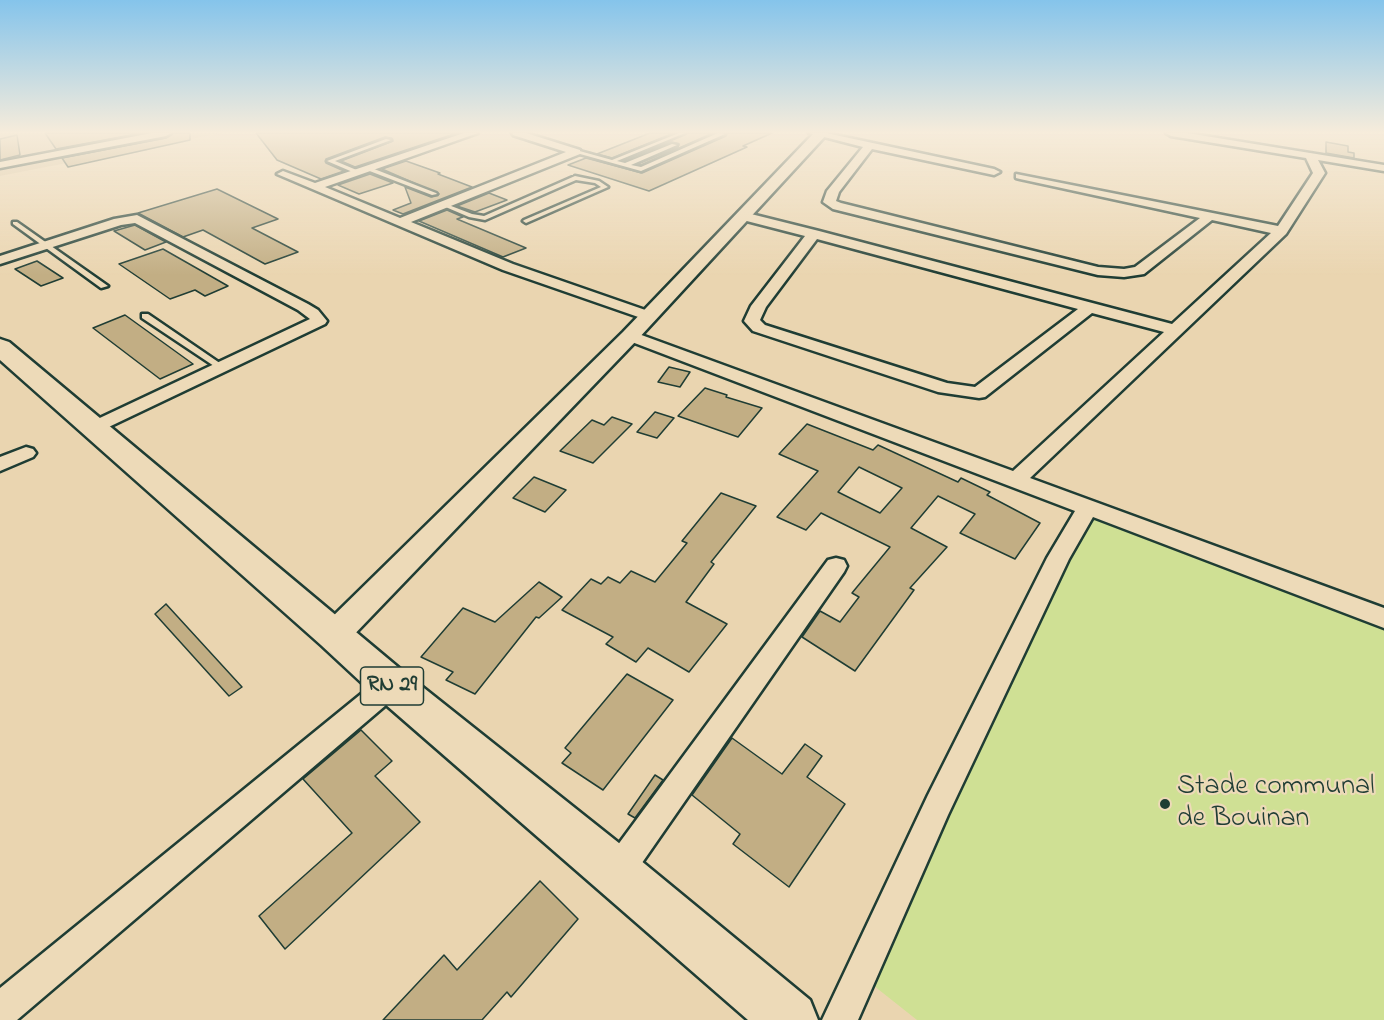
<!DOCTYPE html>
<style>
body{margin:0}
canvas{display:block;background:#ead5b0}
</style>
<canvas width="1384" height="1020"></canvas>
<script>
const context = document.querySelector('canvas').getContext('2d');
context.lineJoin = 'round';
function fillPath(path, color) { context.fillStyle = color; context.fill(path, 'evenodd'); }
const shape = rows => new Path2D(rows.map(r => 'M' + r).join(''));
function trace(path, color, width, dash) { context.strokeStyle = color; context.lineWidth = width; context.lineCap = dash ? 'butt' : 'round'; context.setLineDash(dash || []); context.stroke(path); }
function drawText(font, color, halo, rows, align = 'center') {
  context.font = font + ' "Indie Flower",sans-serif'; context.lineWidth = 4.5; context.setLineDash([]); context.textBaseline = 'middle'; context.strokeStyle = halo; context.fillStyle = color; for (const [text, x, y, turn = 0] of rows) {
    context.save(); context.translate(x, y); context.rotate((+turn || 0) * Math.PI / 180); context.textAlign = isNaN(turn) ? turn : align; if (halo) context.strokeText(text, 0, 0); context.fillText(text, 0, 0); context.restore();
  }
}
fillPath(shape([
 [0,133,221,133,0,176]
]), '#dac6a1');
fillPath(shape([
 [1085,516,1384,630,1384,1020,917,1020,864,978]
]), '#cfe094');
const building = shape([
 [45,133,142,133,56,149,45,133],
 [173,133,190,133,190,140,68,167,62,158,166,138,173,133],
 [256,133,457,133,355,167,341,161,393,141,391,138,385,137,326,159,326,163,344,171,321,179,277,160,256,133],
 [650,133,674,133,612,158,597,154,650,133],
 [687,133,713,133,641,165,638,164,678,147,679,144,671,142,624,160,687,133],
 [727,133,772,133,743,146,747,147,649,191,568,165,586,158,642,173,726,136,727,133],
 [17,135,20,155,0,160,0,139,17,135],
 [1326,142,1348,146,1348,152,1354,153,1354,158,1326,153,1326,142],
 [406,161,440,173,438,174,472,187,403,214,393,210,411,203,405,187,431,197,439,194,382,169,406,161],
 [370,174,393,183,359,194,338,185,370,174],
 [217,189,278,219,252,228,298,252,265,264,203,230,183,237,138,213,217,189],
 [489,193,507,200,475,212,457,206,489,193],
 [447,210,463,217,457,219,526,248,503,257,419,221,447,210],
 [135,225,166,242,145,250,114,231,135,225],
 [163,249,228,286,205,296,195,290,170,299,119,264,163,249],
 [37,261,63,278,41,286,15,269,37,261],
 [125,315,193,364,160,379,93,328,125,315],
 [669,367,690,372,680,387,658,382,669,367],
 [705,388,727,395,726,397,762,408,738,437,678,416,705,388],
 [655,412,674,418,657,438,637,432,655,412],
 [612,417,632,424,593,463,560,451,592,420,604,425,612,417],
 [807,424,873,450,878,445,958,482,961,478,990,492,987,495,1040,523,1015,559,960,533,975,514,938,496,911,528,947,547,910,588,914,590,855,671,802,637,820,611,840,622,859,597,852,593,890,547,821,513,806,530,777,517,818,471,779,454,807,424],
 [859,467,902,488,880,513,838,492,859,467],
 [534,477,566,490,545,512,513,498,534,477],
 [721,493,756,506,711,562,714,564,686,602,727,624,689,672,648,648,636,662,606,644,613,637,562,610,591,579,601,584,608,577,620,583,631,571,655,582,687,543,682,541,721,493],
 [539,582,562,597,539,618,536,617,475,694,446,680,453,672,421,657,463,608,495,622,539,582],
 [166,604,242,687,229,696,155,614,166,604],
 [627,674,673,700,603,790,562,763,571,753,565,748,627,674],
 [361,730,392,761,375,776,420,822,285,949,259,916,352,833,303,779,361,730],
 [732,738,782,774,805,744,822,756,807,777,845,804,789,887,733,844,740,834,692,795,732,738],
 [655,775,663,780,635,818,628,814,655,775],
 [540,881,578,919,511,997,507,992,482,1020,383,1020,444,955,457,970,540,881]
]);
fillPath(building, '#c2ae84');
trace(building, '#1f3d34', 1.5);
const service = shape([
 [679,133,685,133,617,161,625,163,672,144,677,145,631,165,641,167,718,133,725,134,641,171,573,152,576,150,612,160,679,133],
 [386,139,391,140,335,161,359,171,359,173,355,173,327,161,386,139],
 [369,167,436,193,437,194,432,195,367,170,367,168,369,167],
 [575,176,599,181,608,187,526,223,523,221,524,220,601,187,595,183,576,180,485,220,469,217,441,205,446,204,472,214,484,216,575,176],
 [13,222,17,222,108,286,101,288,13,224,13,222],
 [142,314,148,314,227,368,223,371,220,370,142,318,142,314]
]);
const minor = shape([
 [152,133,171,133,166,136,0,168,0,162,152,133],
 [464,133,478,133,325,187,400,218,566,152,513,135,512,133,526,133,580,150,580,154,411,222,513,264,654,313,657,316,654,319,644,319,503,270,277,174,283,171,315,183,464,133],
 [809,133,826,133,994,169,1000,172,994,175,872,149,839,192,836,201,841,203,1098,267,1124,269,1135,267,1200,218,1020,179,1016,178,1016,174,1278,226,1313,173,1306,158,1171,136,1166,133,1187,133,1384,165,1384,171,1318,160,1325,173,1286,234,1030,478,1384,608,1384,628,1093,517,1069,559,948,815,858,1020,822,1020,928,795,1047,558,1075,511,624,339,622,336,624,333,636,333,1013,471,1164,332,1092,313,985,397,979,398,938,392,753,331,744,321,751,306,805,236,739,219,737,216,739,213,743,212,819,231,1172,324,1271,233,1212,220,1144,274,1124,277,1098,275,833,209,823,202,827,191,863,147,809,133],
 [817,239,1078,309,975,387,947,383,765,325,760,320,766,307,817,239],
 [137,215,308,304,318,310,327,321,325,324,94,434,87,432,85,428,87,424,310,319,298,310,135,223,121,225,0,264,0,256,114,219,137,215],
 [26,447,33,449,36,453,33,457,0,471,0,457,26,447],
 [836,558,844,560,847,566,844,572,628,883,617,888,606,883,601,872,606,861,828,560,836,558],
 [391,674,400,677,404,685,400,693,17,1020,0,1020,0,988,382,677,391,674]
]);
const tertiary = shape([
 [814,133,828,133,637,340,346,643,335,647,324,643,319,634,324,625,623,332,814,133]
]);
const primary = shape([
 [0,339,9,342,405,673,634,855,810,1000,818,1020,748,1020,377,697,321,645,0,360,0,339]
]);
trace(service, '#1f3d34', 5);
trace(minor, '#1f3d34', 5);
trace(tertiary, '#1f3d34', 5);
trace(primary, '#1f3d34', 5);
fillPath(service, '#eddab8');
fillPath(minor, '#eddab8');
fillPath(tertiary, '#eddab8');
fillPath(primary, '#eddab8');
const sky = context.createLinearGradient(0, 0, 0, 275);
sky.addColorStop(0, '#85c4eb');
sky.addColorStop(0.48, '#f6ecdb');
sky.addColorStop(1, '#f6ecdb00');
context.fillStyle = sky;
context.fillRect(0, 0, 1384, 275);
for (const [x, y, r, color] of [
 [1165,804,6,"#1f3d34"]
]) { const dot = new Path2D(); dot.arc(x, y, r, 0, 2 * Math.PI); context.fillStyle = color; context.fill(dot); trace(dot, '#eddab8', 2); }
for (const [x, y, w] of [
 [392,686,63]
]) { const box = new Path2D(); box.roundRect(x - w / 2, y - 19, w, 38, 4.5); context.fillStyle = '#eddab8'; context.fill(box); trace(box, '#1f3d34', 1.5); }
drawText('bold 22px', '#1f3d34', null, [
 ["RN 29",392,686]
]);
drawText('28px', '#1f3d34', '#eddab8', [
 ["Stade communal",1177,788],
 ["de Bouinan",1177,820]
], 'left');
</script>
